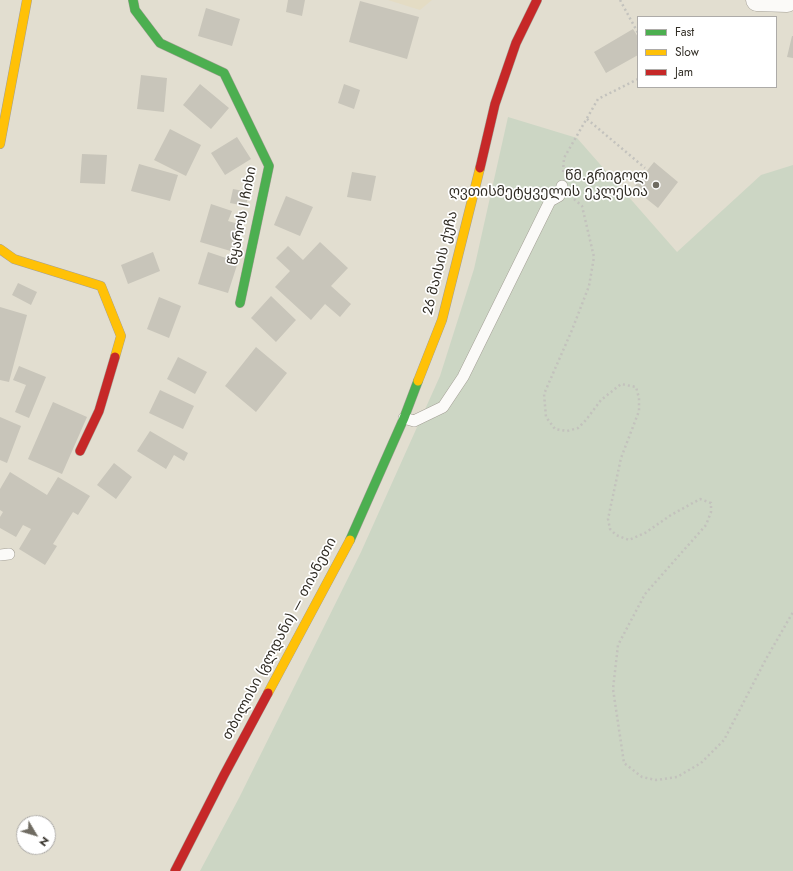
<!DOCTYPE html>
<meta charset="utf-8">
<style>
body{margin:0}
#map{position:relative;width:793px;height:871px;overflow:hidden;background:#e2ded0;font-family:Jost,sans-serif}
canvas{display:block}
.legend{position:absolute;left:637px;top:16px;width:140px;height:72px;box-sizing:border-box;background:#fff;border:1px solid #adaba8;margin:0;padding:5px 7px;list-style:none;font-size:12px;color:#312d25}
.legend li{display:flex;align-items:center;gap:8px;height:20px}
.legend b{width:20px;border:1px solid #adaba8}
.north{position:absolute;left:16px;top:815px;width:40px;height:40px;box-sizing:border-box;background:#fff;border:1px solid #adaba8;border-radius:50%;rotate:128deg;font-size:11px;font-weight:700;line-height:16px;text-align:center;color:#312d25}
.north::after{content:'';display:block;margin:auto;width:14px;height:18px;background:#6f6b61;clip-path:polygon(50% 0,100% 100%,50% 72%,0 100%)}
</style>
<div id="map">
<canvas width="793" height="871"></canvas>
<ul class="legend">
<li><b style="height:5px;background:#4caf50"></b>Fast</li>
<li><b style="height:5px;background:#ffc107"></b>Slow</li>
<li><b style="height:5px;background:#c62828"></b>Jam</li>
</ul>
<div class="north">N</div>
</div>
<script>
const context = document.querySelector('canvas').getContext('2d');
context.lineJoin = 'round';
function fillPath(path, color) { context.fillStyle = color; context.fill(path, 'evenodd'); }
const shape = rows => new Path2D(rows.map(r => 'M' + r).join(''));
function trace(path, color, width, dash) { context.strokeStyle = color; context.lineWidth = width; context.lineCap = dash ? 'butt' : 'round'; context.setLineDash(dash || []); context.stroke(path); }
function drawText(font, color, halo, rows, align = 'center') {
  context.font = font + ' Jost,"Noto Sans Georgian",sans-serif'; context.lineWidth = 3.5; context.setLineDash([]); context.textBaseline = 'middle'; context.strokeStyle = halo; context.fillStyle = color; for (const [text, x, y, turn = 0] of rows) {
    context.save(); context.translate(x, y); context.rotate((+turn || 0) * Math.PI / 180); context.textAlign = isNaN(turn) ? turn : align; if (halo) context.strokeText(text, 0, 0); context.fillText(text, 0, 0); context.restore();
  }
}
fillPath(shape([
 [388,0,432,0,420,10]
]), '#e4dcc4');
fillPath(shape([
 [508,117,577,138,677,252,761,175,793,165,793,871,200,871,239,798,361,552,440,376,474,269]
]), '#ccd6c4');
fillPath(shape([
 [288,0,305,0,302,16,286,12],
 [360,1,419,17,407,59,349,42],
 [206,8,240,19,232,46,198,36],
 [633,29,638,37,638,55,606,73,594,52],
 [792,36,793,36,793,58,787,57],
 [141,75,167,78,164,112,137,109],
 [200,84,229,108,211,129,183,105],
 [344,84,360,90,354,109,338,103],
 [170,129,201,145,186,176,154,160],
 [237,137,251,159,225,175,211,153],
 [82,154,107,155,105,184,80,183],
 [654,162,678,182,658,208,633,188],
 [139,164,178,175,170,201,131,191],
 [352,172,376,176,371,201,347,197],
 [233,189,249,192,246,206,230,203],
 [286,196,313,207,300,236,274,225],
 [211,204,232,211,228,221,242,225,234,252,200,242],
 [320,242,348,268,331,286,351,304,340,317,325,304,311,320,275,287,290,271,276,258,288,246,303,260],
 [153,252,160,271,128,284,121,265],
 [208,252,238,262,228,293,198,284],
 [18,283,37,292,31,305,12,295],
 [271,296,296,320,276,342,251,318],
 [159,297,181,306,169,338,147,329],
 [0,307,27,315,9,382,0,380],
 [256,347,287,373,256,412,225,386],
 [178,357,207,372,195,394,167,379],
 [19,366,46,377,29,418,15,412,26,385,13,380],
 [160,390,194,406,183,429,149,413],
 [53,402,87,417,62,474,28,459],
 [0,417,21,426,7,463,0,460],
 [150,431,188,453,184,461,174,455,166,469,137,451],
 [114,463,132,477,116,499,97,485],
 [10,472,47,495,58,477,90,496,78,515,73,512,53,544,57,546,45,565,19,549,31,529,23,525,16,537,0,528,0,517,3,512,0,510,0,489]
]), '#c8c5ba');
const lane = shape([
 [404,418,414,421,443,407,463,377,550,201,559,196,562,186],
 [0,555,9,554]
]);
const street = shape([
 [757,0,787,1]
]);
const fast = shape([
 [133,0,135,10,160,43,224,73,269,166,240,303],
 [350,540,404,418,418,381]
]);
const slow = shape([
 [0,144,27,0],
 [0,249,14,259,101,286,121,336,115,357],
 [418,381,442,320,480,168],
 [268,693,350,540]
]);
const jam = shape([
 [480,168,495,104,516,43,537,0],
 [80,451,99,411,115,357],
 [175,871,224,775,268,693]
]);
trace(lane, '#a39f95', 12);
trace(street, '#a39f95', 23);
trace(fast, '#a39f95', 10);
trace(slow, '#a39f95', 10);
trace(jam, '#a39f95', 10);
trace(shape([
 [620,0,638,33],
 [587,119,645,168],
 [563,172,564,158,598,99,638,79],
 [574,199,582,206,594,257,589,286,572,330,544,394,546,417,555,429,567,431,578,428,586,420,601,400,621,384,636,387,639,398,639,411,621,458,608,519,610,529,616,535,629,540,645,533,671,515,700,499,711,503,711,512,706,525,645,594,618,645,613,689,624,763,642,777,656,780,677,777,701,763,724,740,766,659,793,612]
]), '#c3c2bd', 2.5, [2, 3]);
trace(lane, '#fbfaf8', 11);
trace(street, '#fbfaf8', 22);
trace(fast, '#4caf50', 9);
trace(slow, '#ffc107', 9);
trace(jam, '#c62828', 9);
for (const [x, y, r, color] of [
 [656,185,4,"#6f6b61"]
]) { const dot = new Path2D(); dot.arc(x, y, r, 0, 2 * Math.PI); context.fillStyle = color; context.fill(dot); trace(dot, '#fff', 1.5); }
drawText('14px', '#312d25', '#fff', [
 ["წმ.გრიგოლ",648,177],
 ["ღვთისმეტყველის ეკლესია",648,193]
], 'right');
drawText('14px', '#312d25', '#fff', [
 ["წყაროს I ჩიხი",243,216,-79],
 ["26 მაისის ქუჩა",441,263,-76],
 ["თბილისი (გლდანი) — თიანეთი",280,639,-62]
]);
</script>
